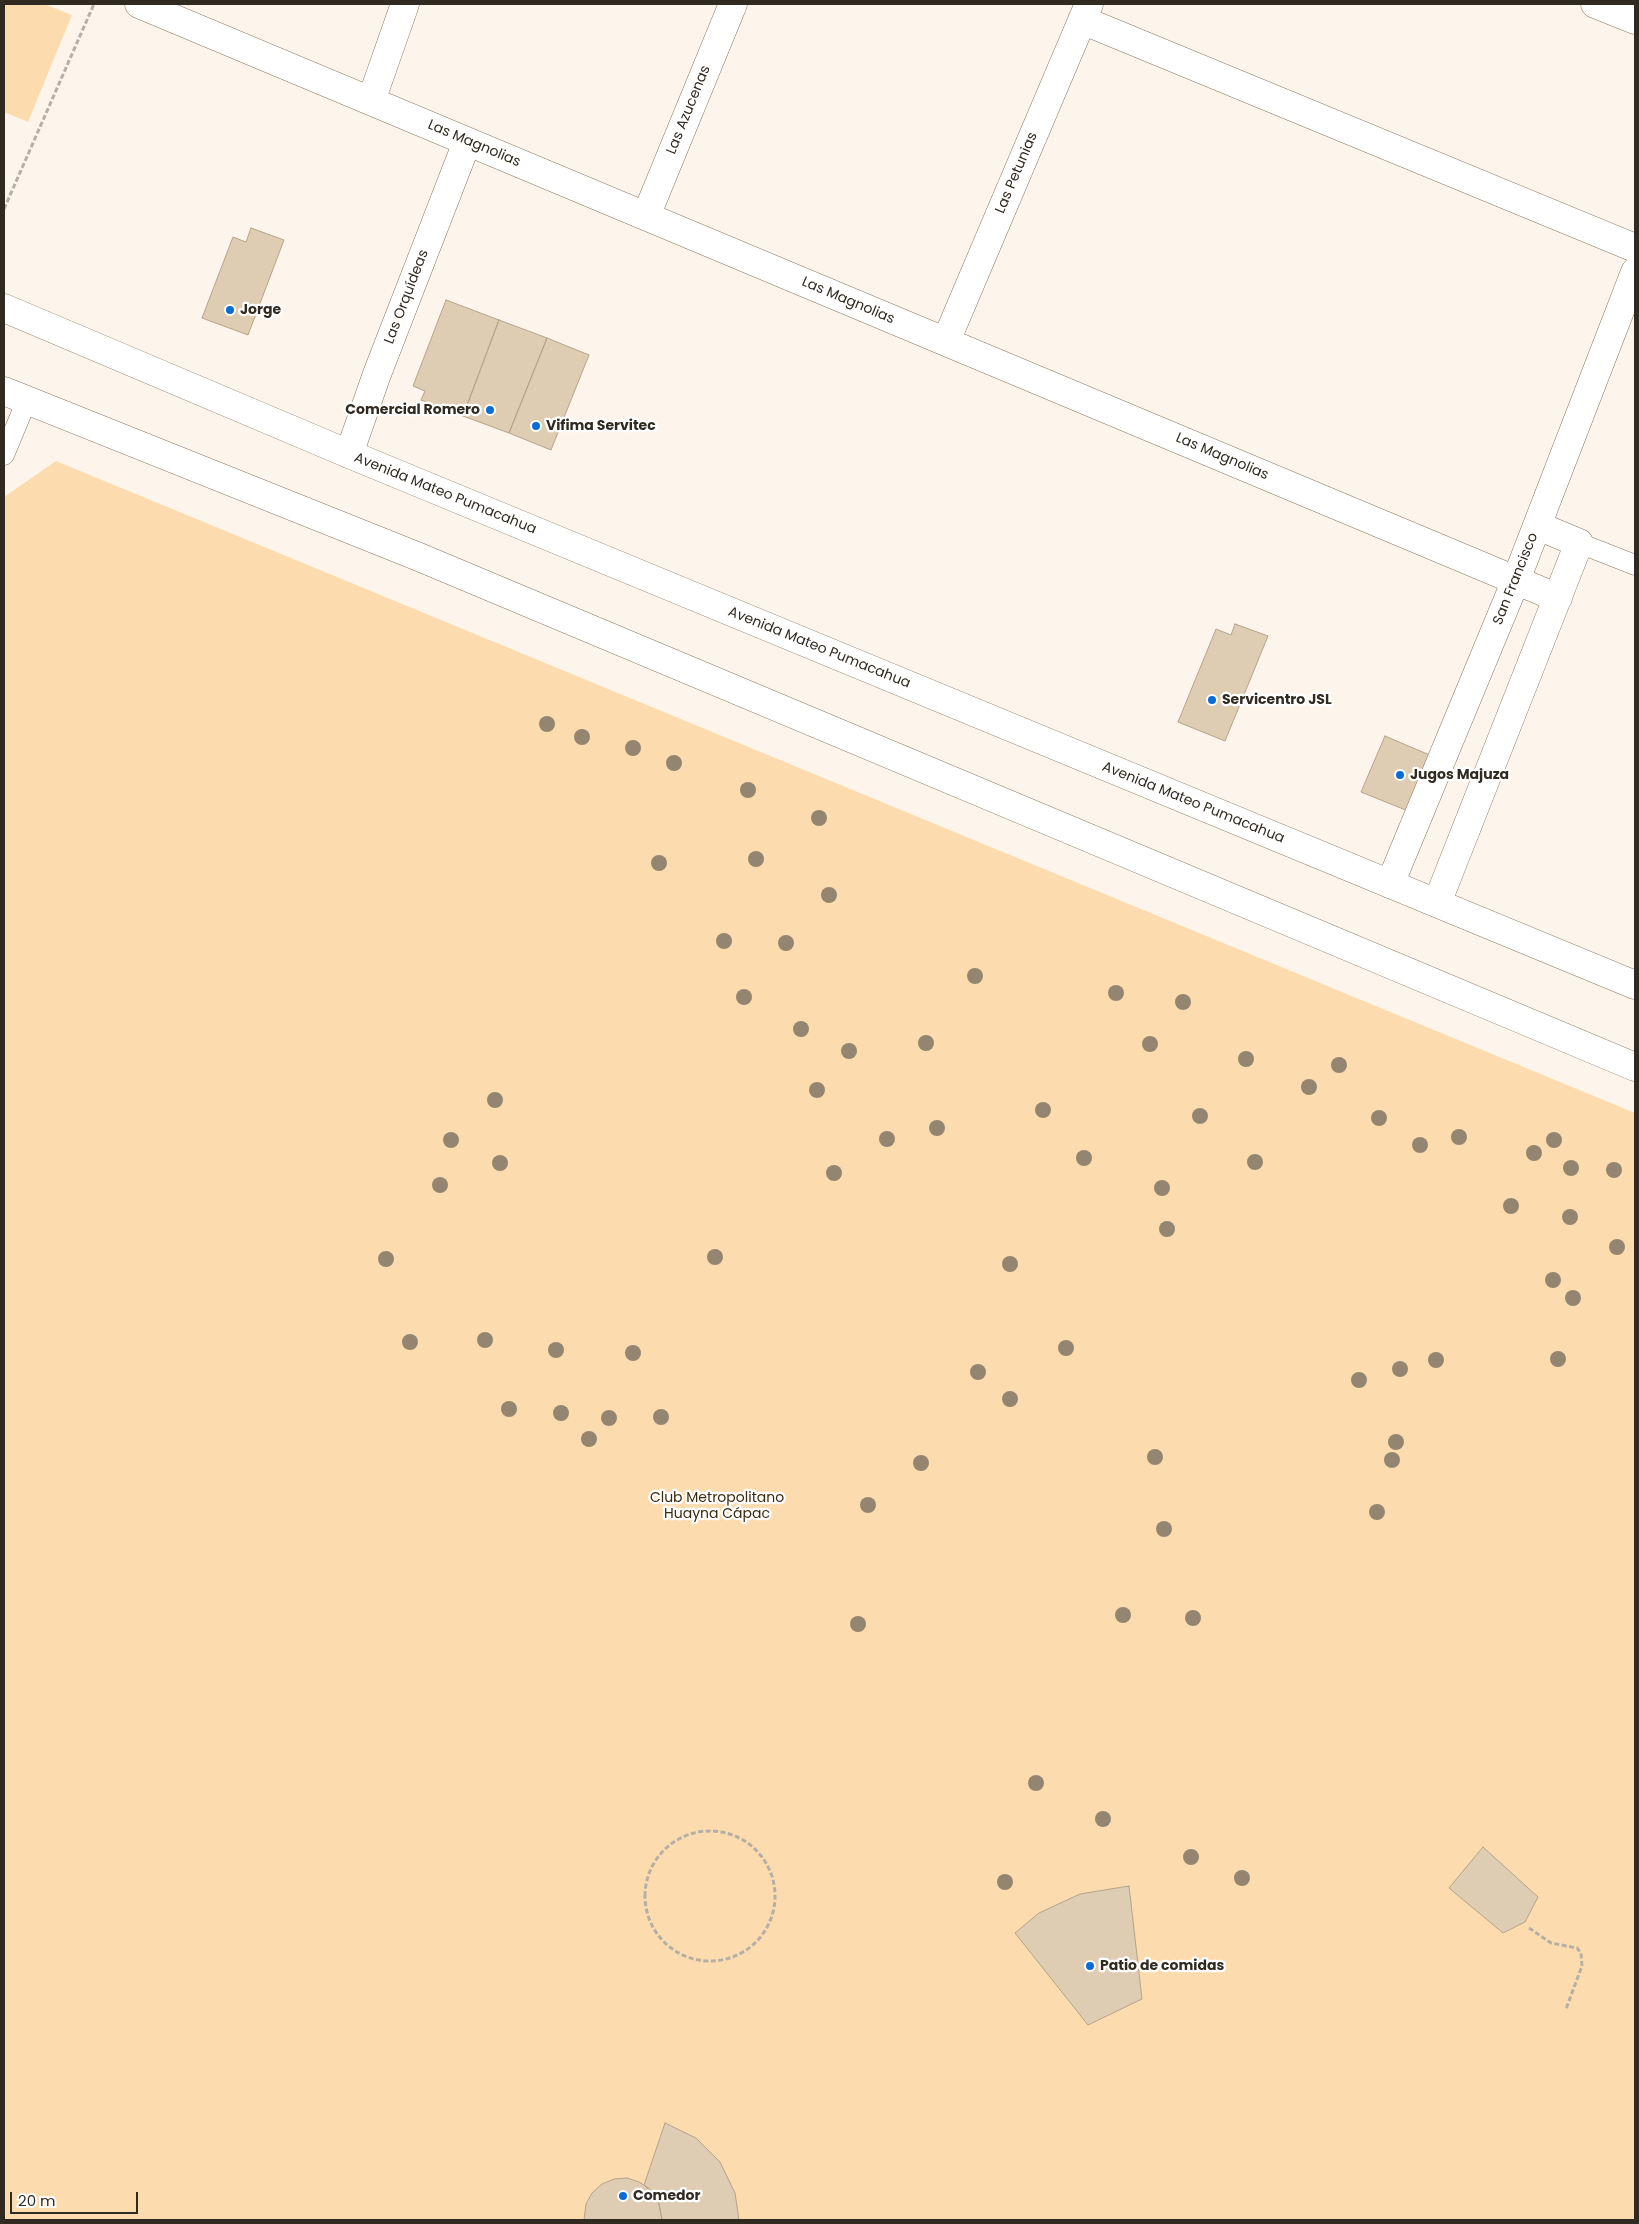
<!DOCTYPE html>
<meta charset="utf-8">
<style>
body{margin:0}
#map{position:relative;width:1639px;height:2224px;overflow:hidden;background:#fdf5eb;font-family:Poppins,sans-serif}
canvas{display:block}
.frame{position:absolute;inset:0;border:5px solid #312a20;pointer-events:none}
.scale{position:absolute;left:10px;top:2192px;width:128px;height:22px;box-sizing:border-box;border:2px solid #312a20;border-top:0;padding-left:6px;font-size:15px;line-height:18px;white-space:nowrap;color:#312a20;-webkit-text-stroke:4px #fff;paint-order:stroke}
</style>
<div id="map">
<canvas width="1639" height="2224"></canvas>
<div class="frame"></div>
<div class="scale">20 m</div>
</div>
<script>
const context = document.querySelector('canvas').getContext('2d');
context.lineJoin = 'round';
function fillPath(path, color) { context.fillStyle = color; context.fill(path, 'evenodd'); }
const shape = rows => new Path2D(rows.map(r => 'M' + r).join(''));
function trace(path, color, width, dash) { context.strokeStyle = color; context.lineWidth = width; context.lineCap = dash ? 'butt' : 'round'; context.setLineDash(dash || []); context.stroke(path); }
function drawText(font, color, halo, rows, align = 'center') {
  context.font = font + ' Poppins,sans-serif'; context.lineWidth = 4.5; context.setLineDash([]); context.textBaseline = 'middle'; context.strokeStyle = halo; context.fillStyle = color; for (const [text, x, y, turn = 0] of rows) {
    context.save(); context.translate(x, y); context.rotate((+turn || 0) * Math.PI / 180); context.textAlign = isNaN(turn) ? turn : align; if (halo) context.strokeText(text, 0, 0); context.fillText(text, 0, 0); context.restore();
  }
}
fillPath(shape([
 [4,4,44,4,72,15,28,122,4,112],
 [56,461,1635,1113,1635,2220,4,2220,4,497]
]), '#fcdcaf');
const building = shape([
 [251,228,284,240,248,335,202,318,233,237,246,242,251,228],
 [446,300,499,320,463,416,421,400,425,391,413,386,446,300],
 [499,320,547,338,509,433,463,416,499,320],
 [547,338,589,355,551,450,509,433,547,338],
 [1235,624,1268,636,1225,741,1178,722,1216,629,1231,635,1235,624],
 [1385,736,1439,759,1408,811,1361,792,1385,736],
 [1483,1847,1538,1897,1525,1922,1503,1933,1449,1888,1483,1847],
 [1129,1886,1142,1999,1088,2025,1015,1933,1039,1913,1080,1894,1129,1886],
 [665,2123,696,2138,720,2162,735,2193,739,2220,662,2220,658,2199,644,2185,665,2123],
 [627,2178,639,2182,650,2189,658,2199,662,2220,584,2220,586,2204,592,2193,602,2184,614,2179,627,2178]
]);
fillPath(building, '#dfcdb3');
trace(building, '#b5a38a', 1);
const service = shape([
 [4,455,27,400],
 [1579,543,1635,565]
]);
const minor = shape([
 [139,4,1558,598],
 [1595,4,1635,20],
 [1082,20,1635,248],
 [371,101,405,4],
 [646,216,733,4],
 [946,341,1089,4],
 [349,454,377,374,467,142],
 [1390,884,1516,580,1635,272],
 [1437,903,1579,543,1538,526]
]);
const secondary = shape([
 [4,308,349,454,1635,985],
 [4,391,419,557,1635,1067]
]);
trace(service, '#897861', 21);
trace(minor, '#897861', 29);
trace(secondary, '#897861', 29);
trace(shape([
 [4,209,94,4],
 '645 1896a65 65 0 1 1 130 0a65 65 0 1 1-130 0Z',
 [1529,1928,1551,1943,1577,1948,1581,1953,1582,1966,1566,2009]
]), '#b6afa5', 3, [5, 2.5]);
trace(service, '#fff', 20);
trace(minor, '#fff', 28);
trace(secondary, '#fff', 28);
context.fillStyle = '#938570';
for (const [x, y] of [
 [547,724],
 [582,737],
 [633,748],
 [674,763],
 [748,790],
 [819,818],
 [756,859],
 [659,863],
 [829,895],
 [724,941],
 [786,943],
 [975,976],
 [1116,993],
 [744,997],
 [1183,1002],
 [801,1029],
 [926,1043],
 [1150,1044],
 [849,1051],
 [1246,1059],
 [1339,1065],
 [1309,1087],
 [817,1090],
 [495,1100],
 [1043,1110],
 [1200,1116],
 [1379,1118],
 [937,1128],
 [1459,1137],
 [887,1139],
 [451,1140],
 [1554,1140],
 [1420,1145],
 [1534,1153],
 [1084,1158],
 [1255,1162],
 [500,1163],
 [1571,1168],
 [1614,1170],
 [834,1173],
 [440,1185],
 [1162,1188],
 [1511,1206],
 [1570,1217],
 [1167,1229],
 [1617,1247],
 [715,1257],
 [386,1259],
 [1010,1264],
 [1553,1280],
 [1573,1298],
 [485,1340],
 [410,1342],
 [1066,1348],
 [556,1350],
 [633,1353],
 [1558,1359],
 [1436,1360],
 [1400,1369],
 [978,1372],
 [1359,1380],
 [1010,1399],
 [509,1409],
 [561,1413],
 [661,1417],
 [609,1418],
 [589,1439],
 [1396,1442],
 [1155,1457],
 [1392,1460],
 [921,1463],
 [868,1505],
 [1377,1512],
 [1164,1529],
 [1123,1615],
 [1193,1618],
 [858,1624],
 [1036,1783],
 [1103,1819],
 [1191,1857],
 [1242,1878],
 [1005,1882]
]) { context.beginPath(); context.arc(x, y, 8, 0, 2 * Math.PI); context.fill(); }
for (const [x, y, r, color] of [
 [230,310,5,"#0a6cd5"],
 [490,410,5,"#0a6cd5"],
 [536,426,5,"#0a6cd5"],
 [1212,700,5,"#0a6cd5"],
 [1400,775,5,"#0a6cd5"],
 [1090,1966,5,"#0a6cd5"],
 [623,2196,5,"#0a6cd5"]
]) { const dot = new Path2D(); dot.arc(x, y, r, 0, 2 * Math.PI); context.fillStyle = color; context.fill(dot); trace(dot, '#fff', 2); }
drawText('14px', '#312a20', '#fff', [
 ["Las Azucenas",689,110,-68],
 ["Las Magnolias",474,144,23],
 ["Las Petunias",1017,173,-67],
 ["Las Orquídeas",407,297,-69],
 ["Las Magnolias",848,301,23],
 ["Las Magnolias",1222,457,23],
 ["Avenida Mateo Pumacahua",445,494,22],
 ["San Francisco",1516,579,-68],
 ["Avenida Mateo Pumacahua",819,648,22],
 ["Avenida Mateo Pumacahua",1193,803,22]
]);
drawText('bold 14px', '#312a20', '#fff', [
 ["Jorge",240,310],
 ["Comercial Romero",480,410,"right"],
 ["Vifima Servitec",546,426],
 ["Servicentro JSL",1222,700],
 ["Jugos Majuza",1410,775],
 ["Patio de comidas",1100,1966],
 ["Comedor",633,2196]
], 'left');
drawText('14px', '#3c2a0c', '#fff', [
 ["Club Metropolitano",717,1498],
 ["Huayna Cápac",717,1514]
]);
</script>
